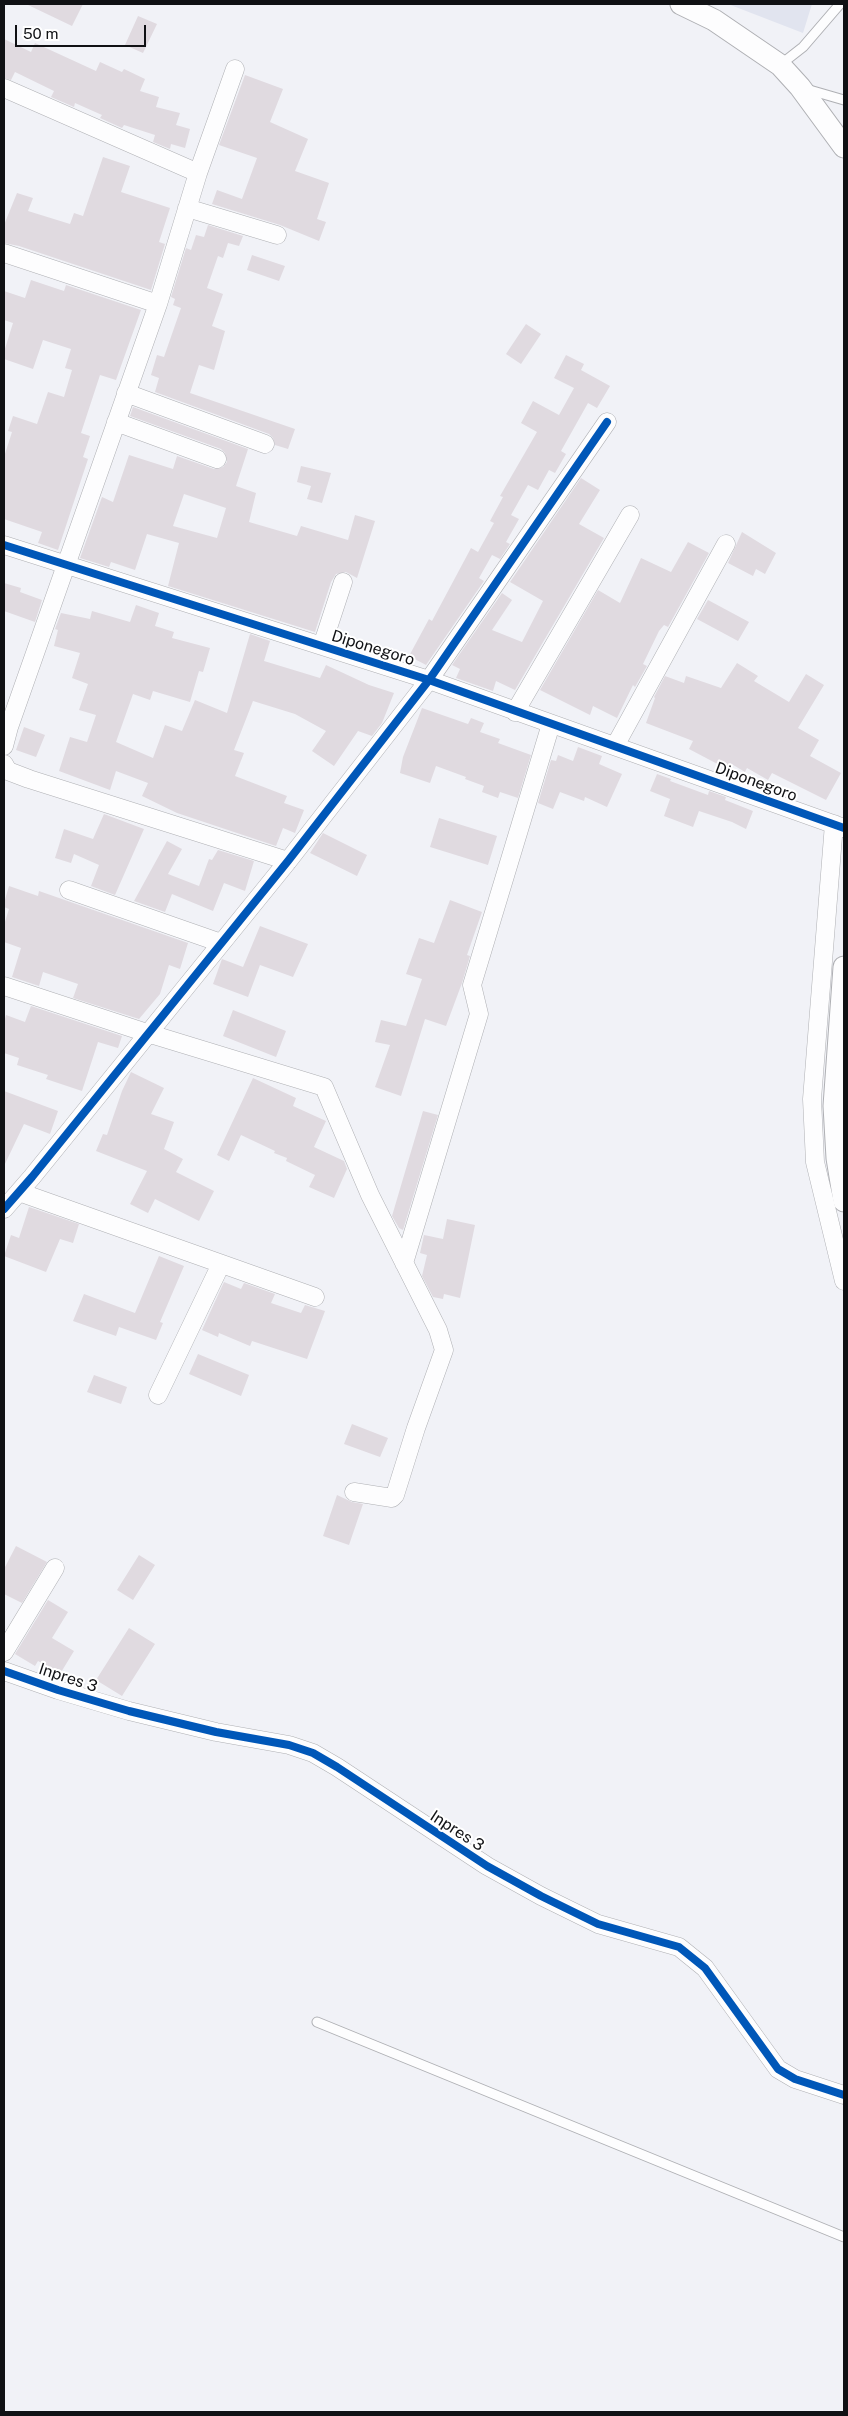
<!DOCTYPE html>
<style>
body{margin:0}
#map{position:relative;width:848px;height:2416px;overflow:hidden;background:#f1f2f7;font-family:"Public Sans",sans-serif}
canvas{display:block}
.frame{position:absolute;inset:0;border:5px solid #101114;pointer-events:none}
.scale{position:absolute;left:15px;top:25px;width:131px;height:22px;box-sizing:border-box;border:2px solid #101114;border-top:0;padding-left:6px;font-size:15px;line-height:18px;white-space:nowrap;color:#101114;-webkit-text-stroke:4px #fff;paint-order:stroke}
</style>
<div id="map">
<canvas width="848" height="2416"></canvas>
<div class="frame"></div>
<div class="scale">50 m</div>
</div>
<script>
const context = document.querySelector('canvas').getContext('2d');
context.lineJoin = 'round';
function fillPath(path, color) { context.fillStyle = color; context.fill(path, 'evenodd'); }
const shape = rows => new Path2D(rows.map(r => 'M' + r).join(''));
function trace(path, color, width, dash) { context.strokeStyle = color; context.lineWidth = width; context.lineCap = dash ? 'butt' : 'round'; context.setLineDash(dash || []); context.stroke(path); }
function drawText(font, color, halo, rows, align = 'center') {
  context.font = font + ' "Public Sans",sans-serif'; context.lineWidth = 4; context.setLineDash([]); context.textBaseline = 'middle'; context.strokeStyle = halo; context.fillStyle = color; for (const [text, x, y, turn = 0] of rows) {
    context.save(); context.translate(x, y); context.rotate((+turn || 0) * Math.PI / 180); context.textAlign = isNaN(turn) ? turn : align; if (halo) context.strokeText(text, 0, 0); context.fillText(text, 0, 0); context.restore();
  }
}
fillPath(shape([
 [728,4,812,4,803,33]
]), '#e1e4ef');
fillPath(shape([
 [26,4,83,4,72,26],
 [138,16,157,24,143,53,125,45],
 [4,39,31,52,35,43,96,71,100,62,122,72,124,69,145,79,140,91,159,97,156,107,180,113,176,125,190,129,185,148,171,144,170,149,153,142,155,135,124,125,122,128,100,118,102,115,75,103,74,107,51,97,54,91,15,72,11,80,4,78],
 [245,75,283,89,270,122,308,139,295,171,329,183,317,219,326,222,319,241,280,225,212,204,217,190,242,199,257,158,219,145],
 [103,157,130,166,121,192,170,208,159,242,165,244,151,290,19,246,4,243,4,225,17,193,33,198,28,211,70,224,74,213,83,216],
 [208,225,243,236,239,246,228,243,223,258,218,256,207,288,223,294,212,326,225,331,214,370,199,365,190,393,295,429,288,449,275,445,273,438,269,434,155,392,159,378,151,375,157,355,164,357,181,308,173,305,175,299,171,297,186,248,191,250,196,235,204,237],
 [252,255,285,266,279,281,247,270],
 [31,280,64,291,66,285,141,310,116,380,100,375,81,433,90,436,83,457,88,459,58,550,38,543,42,532,4,519,4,457,12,432,8,431,13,416,37,424,48,392,64,397,72,370,65,368,71,349,43,340,33,369,4,359,4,352,13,323,4,320,4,291,25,298],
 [526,324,541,334,521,364,506,354],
 [566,355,584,364,581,370,610,386,597,408,588,403,561,451,566,454,555,473,549,470,538,490,528,485,511,515,519,519,506,542,510,544,500,559,492,555,479,578,484,581,426,665,409,656,429,619,432,621,471,548,478,552,494,523,490,521,503,497,500,496,537,432,521,423,533,401,559,415,574,388,554,378],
 [133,407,248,449,236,486,256,493,249,522,297,536,301,526,348,540,355,515,375,521,357,578,346,572,336,574,331,582,315,632,168,586,179,543,147,534,135,570,111,562,109,567,80,558,102,497,113,502,129,455,173,469,177,456,214,469,223,467,227,462,225,453,221,449,130,416],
 [184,494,226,508,217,538,173,526],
 [301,466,331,473,322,503,307,499,311,486,297,482],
 [581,478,600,490,579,524,604,538,515,690,496,681,493,691,456,678,460,669,452,665,502,593,512,600,492,630,522,642,543,601,510,582],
 [742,532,776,553,765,574,756,569,753,576,728,563],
 [688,542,709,553,668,627,664,625,659,631,643,664,647,666,635,687,633,685,617,718,593,706,590,715,540,690,598,590,620,603,641,558,671,572],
 [4,583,21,588,20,592,42,600,35,622,4,611],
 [708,600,749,622,738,641,697,619],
 [136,605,159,613,155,626,174,632,172,638,210,648,203,672,199,671,190,702,153,691,150,700,133,694,116,742,153,758,165,725,182,731,195,700,227,713,250,634,270,641,264,661,320,678,326,665,369,685,394,693,382,723,372,736,358,731,334,766,312,751,326,731,295,714,253,701,234,750,244,753,235,776,287,796,284,803,304,810,295,833,283,828,276,846,177,813,142,796,148,783,116,771,110,790,59,771,70,737,87,742,96,715,79,710,88,684,72,678,80,653,54,646,58,630,55,629,61,613,90,619,92,611,130,622],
 [737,663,758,676,754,681,789,702,806,674,824,685,798,728,819,740,810,756,841,773,826,800,772,773,768,780,747,768,745,772,730,763,727,769,689,749,693,741,646,723,655,698,654,697,665,676,684,683,686,676,721,688],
 [422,708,468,724,471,718,484,723,480,732,500,739,498,743,531,755,518,798,500,792,498,798,482,792,484,786,465,779,466,777,436,766,430,783,400,773,403,757],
 [24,727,45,735,36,757,16,750],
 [578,747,602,756,599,764,622,774,607,807,585,797,584,801,560,792,553,809,538,803,551,760,556,761,558,755,573,761],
 [657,774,671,779,670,781,708,795,709,791,726,797,725,800,753,811,746,829,732,822,699,811,693,827,664,816,670,799,650,791],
 [104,814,144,829,115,895,91,886,99,865,74,854,71,863,55,858,64,829,93,839],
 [439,818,497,836,488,865,430,847],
 [323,833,367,855,357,876,310,853],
 [167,841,182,849,168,874,199,886,209,859,212,860,218,850,254,861,245,891,224,883,213,911,172,894,165,912,134,901],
 [9,886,38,896,39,891,188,943,180,969,169,965,160,994,139,1019,73,998,78,984,43,972,39,986,12,977,21,948,4,942,4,925,9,909,4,907,4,903],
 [450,900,482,912,467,955,470,956,462,983,446,1026,425,1019,401,1096,375,1087,390,1045,375,1042,381,1020,406,1026,422,979,406,974,419,938,434,943],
 [260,926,308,944,293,977,260,965,248,997,213,984,222,959,243,967],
 [31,1006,122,1036,118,1048,98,1042,82,1091,46,1079,48,1075,17,1065,19,1058,4,1053,4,1023,6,1015,25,1022],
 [233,1010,286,1031,276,1057,223,1036],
 [131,1072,164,1088,151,1114,174,1122,164,1149,183,1159,176,1172,214,1191,199,1221,155,1199,148,1213,130,1204,147,1171,96,1151,103,1134,107,1135,122,1091],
 [253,1078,296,1098,293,1106,326,1121,314,1147,344,1161,347,1169,334,1198,309,1187,315,1175,286,1161,287,1158,274,1153,275,1151,241,1135,229,1161,217,1155],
 [4,1091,58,1111,50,1134,24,1124,4,1166],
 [423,1111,438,1115,403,1230,399,1228,392,1216],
 [29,1207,79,1224,73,1243,60,1239,46,1272,4,1256,11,1235,19,1238],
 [447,1219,475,1225,460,1298,444,1294,443,1299,433,1297,422,1276,427,1255,420,1253,424,1235,443,1239],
 [159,1256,184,1266,160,1322,163,1323,156,1340,119,1327,116,1336,73,1321,84,1294,135,1313],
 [224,1282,241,1289,244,1283,275,1294,271,1303,301,1313,305,1305,325,1311,307,1359,252,1341,250,1346,219,1333,218,1337,202,1330],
 [198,1354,249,1375,241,1396,189,1374],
 [94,1375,127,1387,121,1404,87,1392],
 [352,1424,388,1438,380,1457,344,1444],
 [337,1495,352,1502,363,1504,349,1545,323,1536],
 [16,1546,47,1562,22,1603,4,1594,4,1569],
 [139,1555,155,1565,133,1600,117,1590],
 [48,1600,68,1612,52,1638,74,1651,60,1674,38,1661,35,1666,15,1654],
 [129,1628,155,1644,122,1696,96,1680]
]), '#e0dae0');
const service = shape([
 [780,65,803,47,840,4],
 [806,89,844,100],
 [317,2022,844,2237]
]);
const minor = shape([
 [4,88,198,173],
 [187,208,277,235],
 [4,253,158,304],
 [126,393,265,444],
 [116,422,217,459],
 [4,545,429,680,844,828],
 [322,646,343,582],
 [515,712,630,515],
 [4,746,9,727,158,304,198,173,235,69],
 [615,746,726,544],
 [4,764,8,771,29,779,288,861],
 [834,824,812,1099,815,1162,844,1281],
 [69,890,221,943],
 [4,986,147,1033,324,1087,370,1195,438,1330,444,1350,416,1428,395,1495,392,1498,354,1492],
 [19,1192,315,1297],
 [4,1209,32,1177,288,861,429,680,607,422],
 [404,1263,479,1014,472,985,551,724],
 [158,1395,221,1264],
 [4,1652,55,1568],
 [4,1671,58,1690,129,1711,216,1732,289,1745,313,1753,337,1767,487,1866,541,1896,598,1924,679,1947,705,1968,778,2069,795,2079,844,2095]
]);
const tertiary = shape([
 [681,4,714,20,780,65,800,87,844,147],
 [844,967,834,1106,837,1158,844,1201]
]);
trace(service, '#afb0b4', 11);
trace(minor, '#afb0b4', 19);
trace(tertiary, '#afb0b4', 23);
trace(service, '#fdfdfe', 9);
trace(minor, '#fdfdfe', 18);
trace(tertiary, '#fdfdfe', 21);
trace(shape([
 [4,545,429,680,844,828],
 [4,1209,32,1177,288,861,429,680,607,422],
 [4,1671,58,1690,129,1711,216,1732,289,1745,313,1753,337,1767,487,1866,541,1896,598,1924,679,1947,705,1968,778,2069,795,2079,844,2095]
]), '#0057b8', 8);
drawText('16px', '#101114', '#fff', [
 ["Diponegoro",373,648,17],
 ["Diponegoro",756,782,20],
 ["Inpres 3",68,1678,18],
 ["Inpres 3",457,1831,33]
]);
</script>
